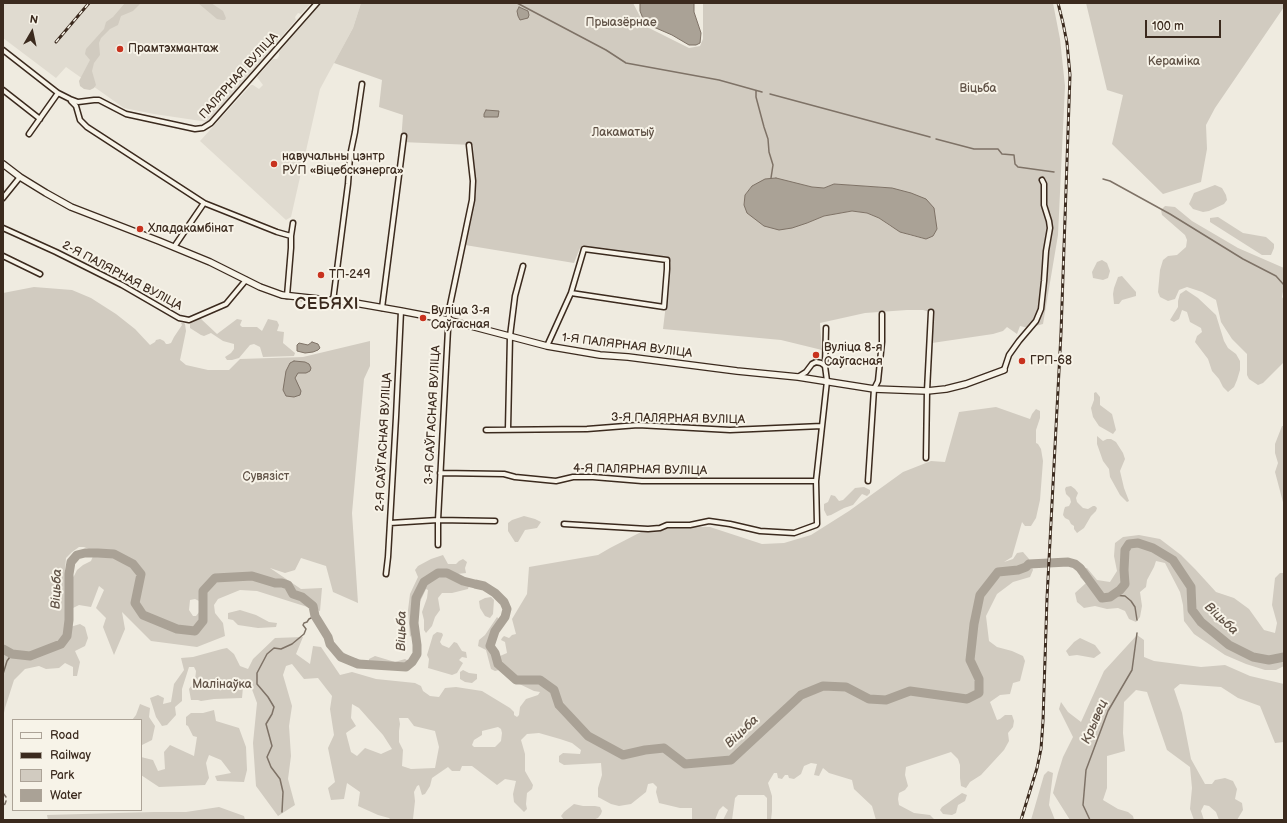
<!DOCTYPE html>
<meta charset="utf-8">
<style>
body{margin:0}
#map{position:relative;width:1287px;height:823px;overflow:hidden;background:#efebe0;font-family:"Balsamiq Sans",sans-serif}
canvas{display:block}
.frame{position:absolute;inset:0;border:4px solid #3b2a1e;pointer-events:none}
.legend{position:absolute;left:12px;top:719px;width:130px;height:92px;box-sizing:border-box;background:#f7f3e8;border:1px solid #aca397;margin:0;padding:5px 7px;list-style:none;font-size:12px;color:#3b2a1e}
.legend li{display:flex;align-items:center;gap:8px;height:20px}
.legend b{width:20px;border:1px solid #aca397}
.north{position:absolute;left:12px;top:12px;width:40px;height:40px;-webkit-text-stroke:3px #f7f3e8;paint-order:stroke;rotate:9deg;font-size:11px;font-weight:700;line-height:16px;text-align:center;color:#3b2a1e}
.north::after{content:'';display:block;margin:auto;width:14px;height:18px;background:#3b2a1e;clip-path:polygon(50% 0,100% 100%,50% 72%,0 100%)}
.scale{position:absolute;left:1145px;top:20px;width:76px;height:18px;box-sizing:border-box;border:2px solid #3b2a1e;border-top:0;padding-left:5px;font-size:12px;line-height:14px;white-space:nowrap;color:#3b2a1e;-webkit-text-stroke:3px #f7f3e8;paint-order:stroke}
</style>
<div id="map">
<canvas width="1287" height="823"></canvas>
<div class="frame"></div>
<ul class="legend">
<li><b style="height:5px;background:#f7f3e8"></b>Road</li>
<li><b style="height:5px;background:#3b2a1e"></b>Railway</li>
<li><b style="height:11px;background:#d1cbc0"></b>Park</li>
<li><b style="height:11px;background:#aaa296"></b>Water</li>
</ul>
<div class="north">N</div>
<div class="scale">100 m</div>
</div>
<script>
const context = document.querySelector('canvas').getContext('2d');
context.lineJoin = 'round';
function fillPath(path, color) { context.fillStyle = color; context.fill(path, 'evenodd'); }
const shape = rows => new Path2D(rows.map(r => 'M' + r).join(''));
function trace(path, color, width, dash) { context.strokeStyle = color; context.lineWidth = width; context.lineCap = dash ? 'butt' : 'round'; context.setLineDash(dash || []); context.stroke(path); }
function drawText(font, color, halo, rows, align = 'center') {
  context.font = font + ' "Balsamiq Sans",sans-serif'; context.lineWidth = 4; context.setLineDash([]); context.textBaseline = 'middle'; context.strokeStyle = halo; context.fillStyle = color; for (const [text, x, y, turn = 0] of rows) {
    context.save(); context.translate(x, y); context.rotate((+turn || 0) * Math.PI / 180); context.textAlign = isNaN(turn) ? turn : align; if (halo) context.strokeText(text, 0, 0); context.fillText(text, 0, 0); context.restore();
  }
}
fillPath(shape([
 [3,3,311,3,301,14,298,13,295,17,296,20,208,122,154,114,124,108,66,67,56,78,3,38],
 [321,3,361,3,353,28,320,89,291,217,286,220,200,141,251,85,253,85,259,89,263,85,257,77,273,59,277,59,279,56,279,52]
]), '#e0dbd0');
fillPath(shape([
 [125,3,141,3,133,11,121,16,118,25,110,29,101,38,99,43,100,55,94,63,92,71,96,85,94,88,90,90,84,89,80,86,79,81,90,60,85,54,86,49,104,29,106,22,113,17],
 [198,3,211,3,223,11,226,18,225,20,222,20,217,19],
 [361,3,633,3,645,26,689,48,700,46,703,39,703,3,1053,3,1060,39,1065,86,1058,235,1043,324,1028,328,1020,326,1017,334,1007,327,1003,331,993,334,932,343,933,313,923,310,907,310,865,313,820,323,822,350,781,340,663,329,671,262,664,258,580,248,574,263,465,245,476,192,473,145,401,142,403,115,379,107,382,80,334,63,353,28],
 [800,184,812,187,824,188,834,184,892,188,935,219,937,229,933,236,925,239,909,235,890,226,879,218,867,213,852,211,839,213,824,216,807,223,744,205,745,195,752,186],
 [1086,3,1284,3,1284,7,1215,108,1206,125,1207,149,1201,182,1163,194,1112,144,1123,95,1107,90],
 [1215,185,1222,188,1226,195,1227,200,1224,204,1209,211,1203,212,1193,209,1189,204,1194,193],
 [1165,206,1175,207,1192,221,1238,248,1284,268,1284,286,1282,297,1284,300,1284,362,1263,383,1258,385,1249,379,1247,375,1247,354,1232,339,1221,322,1216,300,1202,292,1187,287,1179,290,1175,299,1168,301,1160,297,1158,292,1160,270,1163,260,1168,256,1177,255,1186,247,1187,240,1185,235,1162,215,1161,210],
 [1218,217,1243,233,1266,237,1274,244,1274,248,1271,255,1262,255,1210,222,1210,218],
 [1102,260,1107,263,1110,271,1108,278,1103,280,1093,278,1092,272,1097,262],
 [1122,276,1136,292,1136,296,1122,300,1119,304,1114,304,1113,294,1114,288,1118,277],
 [34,287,72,290,91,298,116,314,135,329,150,345,155,342,156,340,160,339,164,341,166,344,168,344,171,343,174,337,182,325,181,323,184,323,185,324,186,331,180,360,186,365,208,370,229,370,240,359,303,357,370,341,370,366,364,379,352,513,358,603,333,592,326,566,301,558,295,570,285,573,270,568,301,589,322,588,320,611,257,591,240,590,218,599,214,605,215,613,223,623,225,636,197,647,151,641,122,612,125,629,114,655,103,627,106,618,96,608,104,590,99,586,91,607,79,605,69,610,67,628,80,624,85,627,88,638,85,646,75,651,80,662,77,676,73,676,73,667,65,663,59,668,46,669,39,666,25,669,14,680,5,708,3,718,3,293],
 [79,547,84,547,91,550,93,556,91,561,83,565,77,570,74,576,71,579,68,579,65,571,66,558,72,552],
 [195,599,203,603,203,607,196,616,193,616,189,610,190,600],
 [1186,290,1198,298,1216,315,1224,341,1228,348,1236,354,1240,361,1240,370,1237,380,1234,387,1228,392,1223,387,1219,379,1212,371,1208,359,1195,342,1197,336,1202,332,1201,328,1190,322,1187,312,1182,310,1179,319,1174,322,1170,320,1178,307,1178,301,1180,294],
 [298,298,336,303,336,305,335,306,330,307,321,306,311,305],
 [200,318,217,334,237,319,242,320,240,325,242,327,257,327,262,331,268,319,277,321,279,325,277,331,284,332,283,343,295,353,294,356,263,357,260,347,254,344,250,345,239,358,232,360,227,360,225,357,231,353,234,349,234,344,223,341,211,333,204,336,201,335,190,328,190,324,192,321],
 [1096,392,1100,397,1100,405,1112,414,1116,430,1113,434,1099,426,1093,417,1091,408,1094,400,1094,393],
 [996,407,1030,419,1032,414,1036,409,1040,411,1040,418,1036,430,1036,443,1038,444,1041,449,1043,461,1040,500,1036,518,1031,526,1025,526,1022,522,1012,557,1004,562,1013,559,1017,553,1023,552,1029,559,1033,570,1030,577,1013,582,997,594,986,616,989,641,997,647,1012,651,1023,656,1025,661,1020,681,1013,683,1010,694,1000,695,990,702,997,720,1000,719,1005,715,1012,715,1014,721,1013,727,1008,733,1009,741,1004,750,981,775,970,782,966,788,961,786,960,778,960,765,958,759,951,752,906,767,905,775,908,786,905,790,899,793,898,799,899,805,914,813,930,815,935,820,876,820,872,806,854,789,852,780,829,773,823,768,819,776,814,775,817,764,811,763,804,766,801,774,794,779,789,778,788,775,785,775,782,779,778,778,777,773,774,773,768,783,772,796,772,811,771,820,767,820,767,798,764,795,738,795,735,798,732,820,723,820,728,810,723,806,719,810,715,820,692,820,692,808,680,808,659,803,656,792,657,787,653,783,648,784,646,792,631,804,619,806,611,804,598,797,598,788,602,775,601,763,564,765,559,762,559,756,563,753,580,754,581,750,572,743,560,739,539,733,527,734,521,740,525,754,525,771,533,785,532,789,527,793,526,804,527,809,524,812,514,802,513,794,516,781,505,779,497,785,472,766,462,766,460,771,452,771,448,767,432,778,430,786,425,794,422,795,419,785,417,786,414,792,415,801,413,819,411,820,391,820,389,818,378,815,358,806,360,792,347,783,344,799,331,800,328,788,335,782,328,748,334,735,330,709,332,696,318,678,304,679,292,664,286,666,283,675,292,706,289,726,291,756,288,779,295,805,278,816,256,786,253,743,257,703,250,684,243,687,242,698,214,699,201,701,198,700,191,700,189,689,195,681,196,671,194,667,189,667,182,689,182,701,175,707,176,715,167,725,162,726,156,717,150,698,158,695,164,698,163,704,171,702,174,684,184,670,181,658,193,657,222,649,227,648,234,654,240,666,248,669,253,659,275,638,303,637,296,654,310,664,313,646,321,647,340,675,352,672,376,679,415,683,421,686,423,691,430,696,439,697,445,688,456,687,482,691,510,708,514,712,514,715,517,717,519,715,520,707,526,699,538,695,540,692,534,691,511,680,499,670,495,671,491,669,486,650,478,646,479,640,485,635,497,617,501,621,493,646,500,656,507,653,505,642,501,640,502,638,504,636,509,638,512,635,516,634,512,619,527,594,529,567,598,555,610,548,641,532,672,527,710,527,762,544,784,543,811,535,849,511,903,472,931,461,945,462,959,412],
 [352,704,359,708,383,735,392,749,381,754,365,748,357,756,351,752,346,733,356,726,351,718],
 [399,718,408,718,414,726,435,731,439,747,435,768,411,769,402,766,403,750,399,742,399,731,400,724],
 [498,727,501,729,502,733,501,741,495,747,474,747,472,745,474,740,482,735,482,731],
 [1282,426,1284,426,1284,506,1275,472,1278,463,1275,453,1275,444],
 [1097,436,1103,441,1107,439,1111,439,1116,442,1123,453,1125,459,1120,471,1124,488,1129,501,1127,502,1120,495,1110,477,1109,469,1103,461,1097,444],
 [1071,486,1075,489,1078,493,1076,498,1077,502,1083,508,1088,509,1093,506,1095,506,1097,508,1096,511,1091,516,1084,528,1077,533,1074,529,1074,526,1071,524,1069,520,1065,518,1063,515,1064,510,1065,507,1069,506,1071,502,1070,498,1066,494,1065,489,1066,487],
 [864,487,870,490,870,493,867,496,862,494,853,505,844,508,831,515,827,516,824,510,824,504,828,502,831,495,835,496,839,501,843,500,855,488],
 [524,516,535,519,541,522,537,528,525,530,518,542,515,542,508,531,508,523,512,520],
 [1139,535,1160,539,1181,555,1195,569,1216,592,1234,598,1249,609,1264,630,1275,633,1277,623,1272,605,1275,578,1280,573,1284,573,1284,666,1276,670,1265,670,1246,664,1225,655,1194,634,1184,621,1183,605,1180,592,1165,563,1156,561,1154,567,1147,580,1146,587,1140,592,1142,606,1140,617,1136,622,1129,619,1125,611,1118,608,1107,609,1095,606,1084,608,1077,602,1075,593,1086,583,1080,577,1083,569,1087,568,1097,580,1110,582,1117,571,1114,556,1115,543,1123,537],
 [443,555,448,564,456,564,459,561,463,559,467,562,465,568,466,573,457,574,444,570,435,572,424,580,415,594,412,612,413,633,410,637,408,610,410,594,418,577,415,570,418,566,431,559],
 [444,574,469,586,468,589,452,593,442,593,438,598,440,610,435,617,432,626,426,633,424,630,424,620,422,612,427,598,428,590,426,589,418,606,416,607,417,599,422,590,433,578],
 [491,597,494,600,493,614,490,618,485,616,480,608,479,601,485,598],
 [240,610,256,615,269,622,277,623,276,627,258,628,238,625,233,620,228,619,228,613],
 [437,632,442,633,443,635,440,642,442,645,449,648,454,642,457,643,462,651,466,652,467,658,462,657,459,660,463,663,457,673,452,675,428,668,429,659,427,655,433,635],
 [1137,635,1144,640,1144,657,1154,661,1201,667,1225,665,1250,676,1284,684,1284,742,1275,743,1260,706,1238,698,1221,687,1180,684,1174,689,1182,713,1191,759,1205,784,1212,784,1215,780,1225,778,1233,781,1237,789,1235,799,1242,803,1243,810,1237,820,1219,820,1216,812,1209,806,1204,805,1201,811,1204,820,1194,820,1190,809,1192,788,1190,767,1167,750,1147,692,1136,690,1124,702,1123,733,1125,751,1107,756,1107,788,1103,800,1118,809,1128,812,1133,816,1134,820,1070,820,1053,793,1058,773,1063,757,1073,737,1059,709,1061,702,1068,712,1081,722,1104,671],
 [1080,638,1095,645,1101,653,1094,658,1077,655,1069,656,1066,651,1074,642],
 [336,648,351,657,362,660,363,663,361,666,355,666,335,653,333,649],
 [375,656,395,662,405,659,410,662,406,668,400,669,375,667,369,663,369,659],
 [463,670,469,673,477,674,477,679,472,683,465,682,460,679,460,672],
 [140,704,150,708,149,717,155,726,152,740,142,745,141,745,141,720,132,720,136,715],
 [214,710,216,721,239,728,246,747,247,770,244,782,217,781,215,776,231,773,221,760,209,755,206,763,209,778,205,785,159,787,141,775,141,757,153,760,158,771,165,769,164,752,170,745,194,756,197,737,193,736,188,726,186,725,186,717,191,713,203,713],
 [1048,771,1053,773,1049,805,1055,820,1031,820,1044,775],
 [962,793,967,795,965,801,958,805,956,813,952,815,943,814,940,810,942,807],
 [574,804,583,806,595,806,600,807,602,811,601,814,598,818,593,820,564,820,561,816,564,812],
 [219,807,244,816,245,820,48,820,47,815,154,812,186,812]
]), '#d1cbc0');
const water = shape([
 [640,3,694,3,694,12,701,33,700,43,696,45,689,45,672,35,649,25,644,21,640,11,640,3],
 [519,7,528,11,529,15,528,18,520,20,518,16,517,11,519,7],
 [486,110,499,111,498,117,484,117,484,114,486,110],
 [776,178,812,187,824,188,834,184,849,185,892,188,911,193,926,199,934,208,937,229,933,236,926,239,900,232,879,218,867,213,852,211,824,216,807,223,792,228,779,230,764,226,747,213,744,205,745,195,752,186,765,179,776,178],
 [312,342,318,344,320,348,318,350,313,352,305,353,297,351,297,345,299,343,308,345,312,342],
 [294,361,305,362,309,364,311,368,310,371,306,373,298,373,295,378,301,391,300,395,294,397,286,396,283,390,286,371,290,363,294,361]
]);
fillPath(water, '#aaa296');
trace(water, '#7e7266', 1);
trace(shape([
 [517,3,606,50,626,63,719,80,762,92],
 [756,91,756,97,764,127,768,139,769,152,773,165,771,178],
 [770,94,930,137],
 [936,139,974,149,998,149,1002,154,1014,155,1015,164,1018,167,1054,172],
 [1103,179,1110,181,1170,214,1243,259,1276,276,1284,285],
 [1113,595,1125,596,1131,601,1135,607,1137,620],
 [3,674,7,661,12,654],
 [3,793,6,797],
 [3,805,5,804,6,801],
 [282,812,283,792,280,779,271,767,267,757,272,746,266,724,272,714,274,707,268,697,257,684,257,673,267,654,274,648,281,649,292,644,304,634,306,629,303,625,304,623,307,622,309,619,315,616],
 [1090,820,1083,805,1086,770,1108,711,1132,670,1137,633]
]), '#7e7266', 1.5);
trace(shape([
 [3,649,12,654,30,656,61,644,67,636,69,620,69,574,71,562,77,555,85,553,98,553,114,554,133,564,141,574,135,603,143,615,177,629,195,631,203,621,203,591,215,578,252,576,275,583,282,583,288,585,293,594,302,597,313,606,315,616,328,637,330,644,341,657,358,664,406,667,412,662,417,654,417,645,414,623,416,598,424,582,438,573,447,573,463,581,475,584,484,586,495,593,504,602,507,609,505,617,495,631,490,646,495,653,498,664,516,680,540,680,554,690,559,705,588,736,623,755,645,750,664,748,685,764,731,760,801,695,823,686,846,687,869,699,886,700,910,691,967,699,979,693,979,679,970,660,974,624,980,595,998,572,1018,570,1026,567,1029,564,1068,562,1075,564,1080,568,1102,598,1110,597,1120,590,1125,584,1124,570,1125,550,1129,544,1138,543,1153,548,1173,560,1191,587,1192,610,1201,622,1229,645,1253,657,1269,660,1284,657]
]), '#aaa296', 9);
const street = shape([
 [3,50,58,93,70,99,78,102,94,100,99,100,126,114,195,129,203,128,211,123,317,3],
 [3,90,40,119],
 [71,101,76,106,80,120,87,127,204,203,277,232,291,236],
 [29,134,58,93],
 [3,198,20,177],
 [3,228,56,252,122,285,179,318,189,320,226,304,246,280],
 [174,247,204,203],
 [3,256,40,274],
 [287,296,291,248,291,236,293,223],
 [333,301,348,184,350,156,355,132,362,84],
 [382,308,404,136],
 [547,346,571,293,584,249,667,260,667,269,664,307,571,293],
 [1004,370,1009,355,1019,341,1036,321,1041,309,1044,281,1046,251,1050,228,1049,221,1044,205,1044,184,1042,180],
 [798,377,806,372,812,364,816,362,821,363,825,366],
 [508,429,510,336,515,296,523,266],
 [486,430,587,429,638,425,730,430,822,426],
 [926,458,927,391,931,312],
 [440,473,504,474,515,477,556,481,573,477,593,477,642,481,816,481],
 [868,481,874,389,878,381,882,342,882,314],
 [390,523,438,520,495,521],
 [564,524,648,529,660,528,667,525,690,525,709,521,730,524,760,531,794,533,816,525,817,524,816,481,827,381,825,366,826,328],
 [438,545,438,520,449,310,472,200,473,181,469,145],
 [386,574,388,557,396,417,401,311]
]);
const secondary = shape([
 [3,164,20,177,46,193,71,207,159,241,210,262,260,287,282,295,355,303,401,311,448,320,547,346,600,355,628,357,737,371,798,377,874,389,927,391,946,389,966,384,1004,370]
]);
trace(street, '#3b2a1e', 7);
trace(secondary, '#3b2a1e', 8);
trace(street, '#f7f3e8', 4);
trace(secondary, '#f7f3e8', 5.5);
const rail = shape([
 [56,42,89,3],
 [1021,820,1037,768,1041,749,1043,721,1047,598,1061,333,1070,75,1067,43,1063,23,1058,3]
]);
trace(rail, '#3b2a1e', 3);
trace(rail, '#f7f3e8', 1.5, [4.5]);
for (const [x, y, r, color] of [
 [120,49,4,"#c8321e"],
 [274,164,4,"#c8321e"],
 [140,229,4,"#c8321e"],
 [321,275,4,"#c8321e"],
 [423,318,4,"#c8321e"],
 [816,355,4,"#c8321e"],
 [1022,361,4,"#c8321e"]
]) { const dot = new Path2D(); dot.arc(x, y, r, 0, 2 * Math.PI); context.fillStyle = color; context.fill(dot); trace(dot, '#f7f3e8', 1.5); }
drawText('12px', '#605246', '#f7f3e8', [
 ["Прыазёрнае",621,23],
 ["Кераміка",1174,62],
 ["Віцьба",978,89],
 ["Лакаматыў",623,133],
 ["Сувязіст",266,477],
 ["Малінаўка",222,685]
]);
drawText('12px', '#3b2a1e', '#f7f3e8', [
 ["Прамтэхмантаж",128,49],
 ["навучальны цэнтр",282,157],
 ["РУП «Віцебскэнерга»",282,171],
 ["Хладакамбінат",148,229],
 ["ТП-249",329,275],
 ["Вуліца 3-я",431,311],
 ["Саўгасная",431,325],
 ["Вуліца 8-я",824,348],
 ["Саўгасная",824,362],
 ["ГРП-68",1030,361]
], 'left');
drawText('12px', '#3b2a1e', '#f7f3e8', [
 ["ПАЛЯРНАЯ ВУЛІЦА",239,76,-48],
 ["2-Я ПАЛЯРНАЯ ВУЛІЦА",122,276,28],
 ["1-Я ПАЛЯРНАЯ ВУЛІЦА",627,346,7],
 ["3-Я САЎГАСНАЯ ВУЛІЦА",433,415,-87],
 ["3-Я ПАЛЯРНАЯ ВУЛІЦА",678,419,1],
 ["2-Я САЎГАСНАЯ ВУЛІЦА",384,442,-87],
 ["4-Я ПАЛЯРНАЯ ВУЛІЦА",640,470,1]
]);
drawText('italic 13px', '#625448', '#f7f3e8', [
 ["Віцьба",57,589,-88],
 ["Віцьба",1221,619,43],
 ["Віцьба",402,631,-89],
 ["Крывец",1095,722,-67],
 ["Віцьба",742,732,-43]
]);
context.letterSpacing = '1px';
drawText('bold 16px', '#3b2a1e', '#f7f3e8', [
 ["СЕБЯХІ",327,305]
]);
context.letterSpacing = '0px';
</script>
